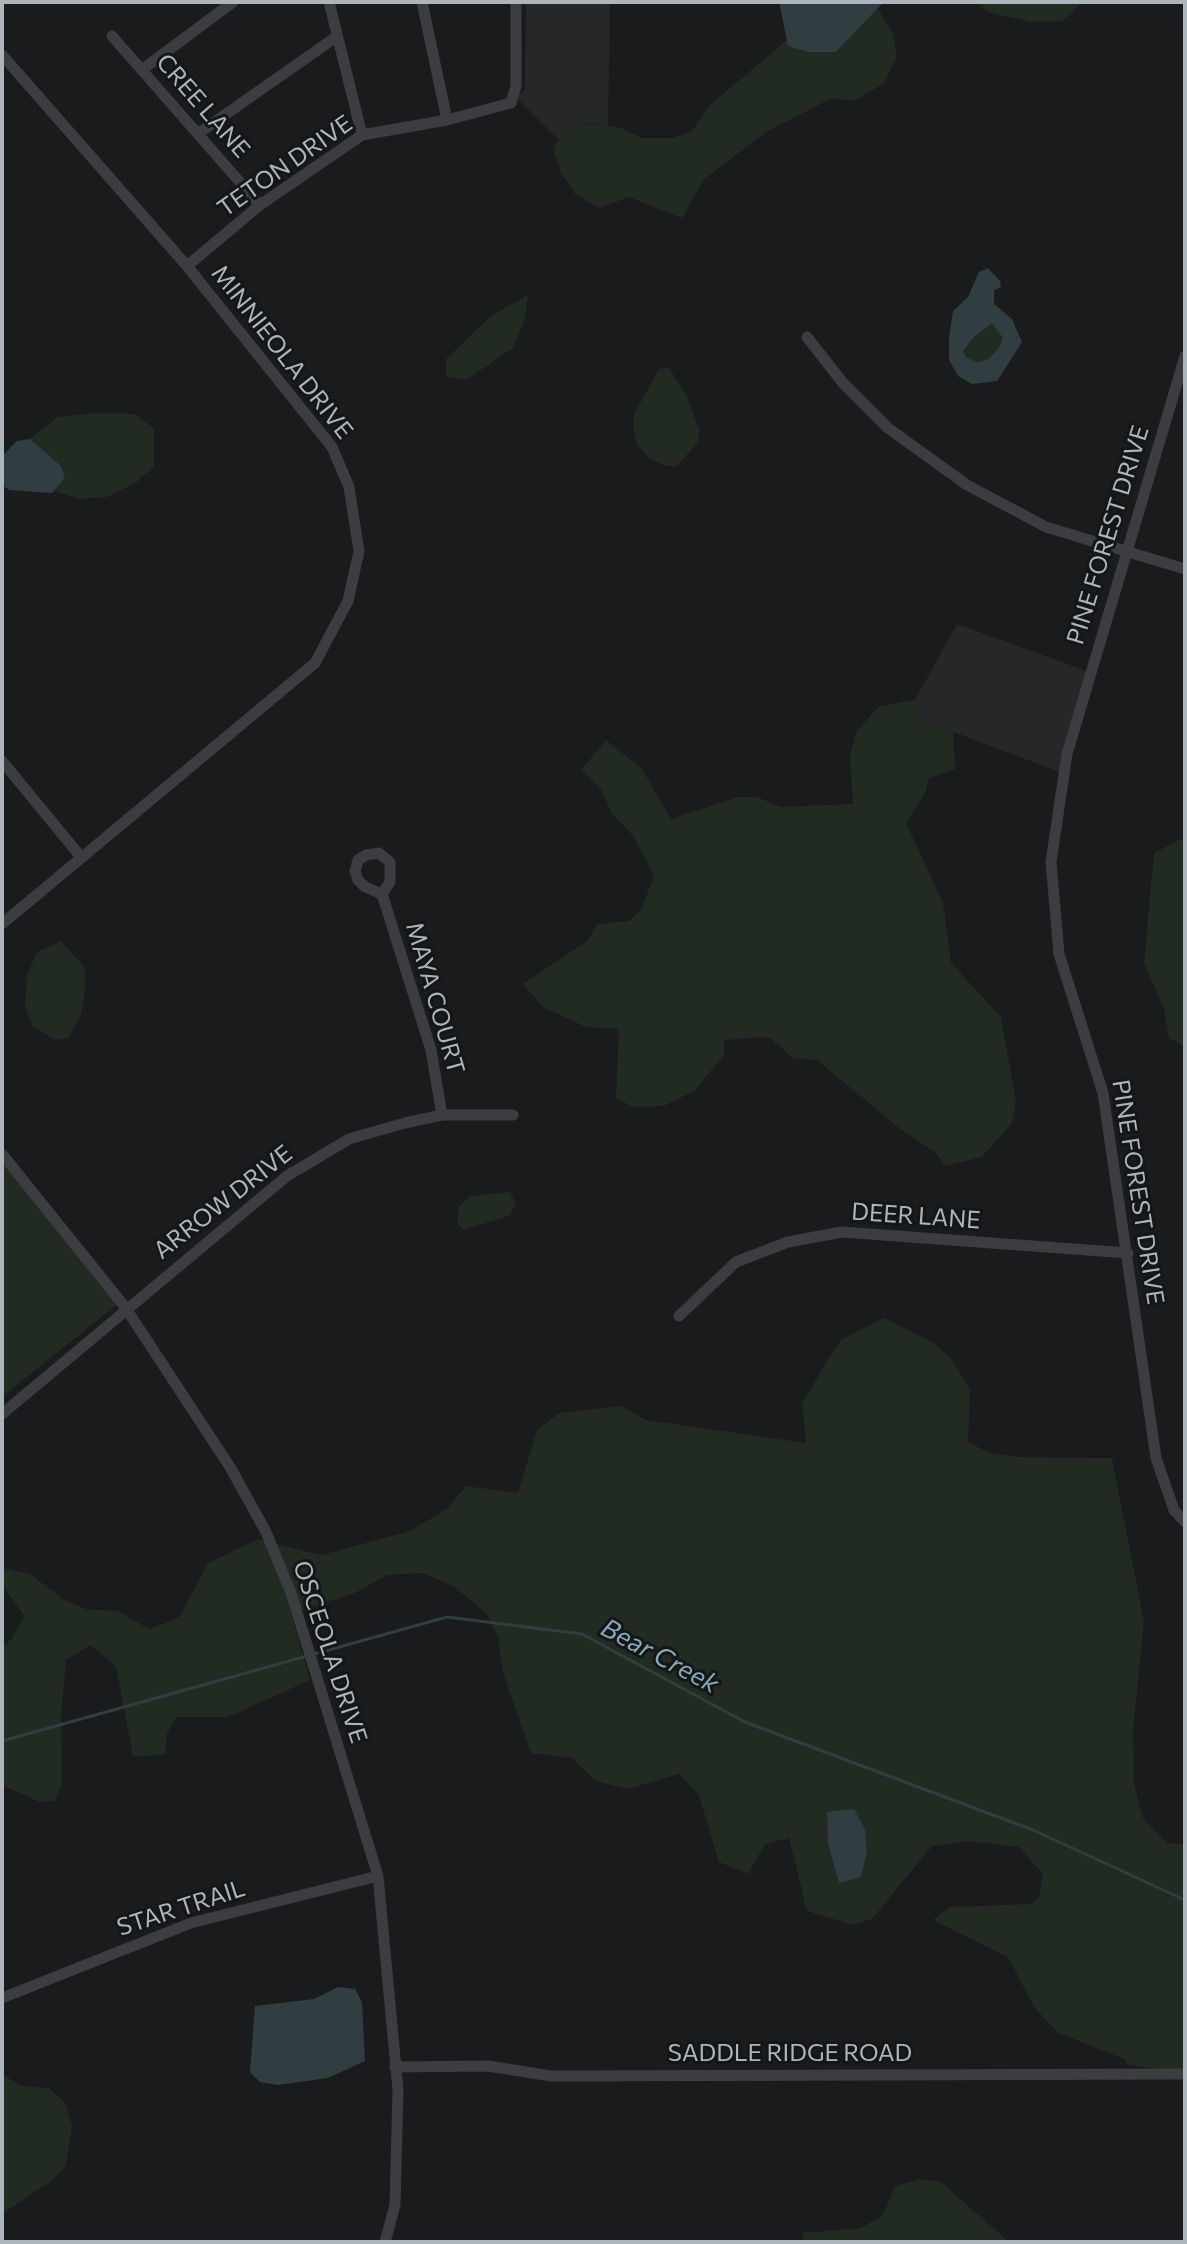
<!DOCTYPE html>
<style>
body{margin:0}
#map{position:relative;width:1187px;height:2244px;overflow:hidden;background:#1a1b1c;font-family:Commissioner,sans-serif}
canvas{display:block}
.frame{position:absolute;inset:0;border:4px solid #adb5bc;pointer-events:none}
</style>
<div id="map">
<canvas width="1187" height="2244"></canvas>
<div class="frame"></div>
</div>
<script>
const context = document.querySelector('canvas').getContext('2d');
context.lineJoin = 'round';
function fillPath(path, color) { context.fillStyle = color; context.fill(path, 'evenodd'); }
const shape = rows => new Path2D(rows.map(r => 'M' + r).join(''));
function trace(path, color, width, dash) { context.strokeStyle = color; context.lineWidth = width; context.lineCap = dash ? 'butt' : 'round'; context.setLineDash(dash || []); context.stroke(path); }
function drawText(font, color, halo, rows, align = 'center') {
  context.font = font + ' Commissioner,sans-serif'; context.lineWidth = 6; context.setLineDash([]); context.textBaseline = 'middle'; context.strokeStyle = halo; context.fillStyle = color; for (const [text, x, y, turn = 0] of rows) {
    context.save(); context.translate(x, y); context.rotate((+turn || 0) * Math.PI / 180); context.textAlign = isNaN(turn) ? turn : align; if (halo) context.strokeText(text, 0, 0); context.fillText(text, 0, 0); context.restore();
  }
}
fillPath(shape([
 [526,2,610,2,608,126,591,124,568,129,559,140,515,96,525,90],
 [957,624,1095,674,1065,774,919,719,915,700]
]), '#262729');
fillPath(shape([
 [977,2,1083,2,1062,21,1031,22,988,12],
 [878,9,893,34,897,57,883,84,856,100,830,99,766,132,704,179,682,218,629,197,599,208,575,194,560,171,553,148,568,129,591,124,622,128,642,138,672,138,692,131,710,105,787,40,789,46,836,52],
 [528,295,524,322,513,348,466,380,446,376,446,359,468,338,491,316],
 [992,323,1003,338,998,349,987,360,977,362,966,357,963,352,974,337],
 [669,368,687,396,699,430,699,441,677,466,665,466,647,457,637,444,633,428,634,414,659,369],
 [95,413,136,414,154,429,154,466,137,482,107,497,79,499,54,491,65,478,61,466,30,439,58,417],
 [915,699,919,719,953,732,955,769,929,778,925,793,906,823,943,903,951,963,1001,1017,1016,1101,1012,1123,982,1157,945,1166,936,1153,899,1128,817,1060,793,1058,769,1037,724,1040,724,1055,694,1091,664,1106,633,1107,616,1098,619,1029,586,1027,543,1007,523,984,587,941,598,924,629,921,641,910,654,876,634,837,612,814,601,789,581,770,606,740,642,769,671,819,738,797,757,797,781,807,853,804,850,756,856,732,878,707],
 [1185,837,1185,1047,1169,1038,1164,1009,1144,963,1154,853],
 [61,941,85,968,85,991,81,1014,69,1038,56,1040,32,1026,25,1007,27,975,37,952],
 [2,1162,116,1305,2,1397],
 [510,1192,516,1204,509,1216,463,1230,457,1222,459,1206,470,1196],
 [884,1318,934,1343,952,1360,970,1389,968,1442,990,1453,1018,1457,1112,1458,1144,1622,1133,1729,1134,1784,1143,1818,1167,1843,1185,1844,1185,2074,1127,2064,1126,2060,1057,2032,1034,2007,1008,1957,933,1920,950,1907,1031,1904,1039,1897,1043,1874,1019,1847,967,1841,932,1846,872,1919,853,1925,807,1911,789,1838,765,1844,748,1874,719,1862,699,1795,679,1774,627,1789,596,1781,572,1758,531,1753,503,1673,498,1637,487,1614,452,1585,422,1573,387,1575,355,1593,302,1610,276,1544,322,1555,410,1531,447,1509,466,1486,518,1493,537,1430,559,1413,621,1406,646,1420,806,1443,802,1404,828,1359,841,1340],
 [258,1539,264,1540,286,1595,310,1680,228,1717,176,1717,167,1734,165,1755,133,1756,116,1666,90,1645,66,1660,61,1714,62,1783,55,1801,40,1802,2,1785,2,1646,12,1639,24,1616,2,1584,2,1568,30,1574,63,1599,85,1609,118,1611,149,1629,179,1618,208,1563],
 [2,2074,21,2086,49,2088,65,2103,72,2126,66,2166,51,2181,2,2214],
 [922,2179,941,2182,1009,2242,804,2242,803,2233,861,2228,883,2215,895,2186]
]), '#222b22');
fillPath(shape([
 [779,2,883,2,883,3,836,52,808,52,788,46],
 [988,268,1000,281,1001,287,994,290,994,304,1012,319,1022,342,997,381,972,384,958,376,949,360,949,338,953,311,968,297,979,272],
 [992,323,1003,338,998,349,987,360,977,362,966,357,963,351,974,337],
 [30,439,61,466,65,478,52,493,9,490,2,485,2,456,17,441],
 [854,1809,865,1830,867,1851,861,1877,839,1883,828,1843,827,1812],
 [338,1987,355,1989,362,2002,365,2061,328,2078,278,2085,260,2082,250,2072,255,2006,314,1999]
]), '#303d41');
trace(shape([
 [2,1741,447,1617,582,1634,745,1722,1033,1830,1185,1900]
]), '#303d41', 3);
trace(shape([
 [329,2,362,135],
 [422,2,447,120],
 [112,36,260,205],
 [2,55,187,266,332,447,349,487,359,551,348,601,315,663,2,924],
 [143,69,233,2],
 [199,133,336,37],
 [187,266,260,205,362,135,447,120,511,103,516,86,516,2],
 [807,337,843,383,888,428,967,485,1046,527,1185,569],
 [1185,356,1067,754,1051,862,1059,954,1103,1093,1156,1458,1174,1510,1185,1522],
 [2,761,81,857],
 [382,894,390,882,390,862,379,853,366,855,358,860,355,871,358,880,365,887,382,894,431,1050,442,1115],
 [2,1154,125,1307,230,1467,266,1532,291,1593,378,1876,398,2090,395,2205,385,2242],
 [679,1316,736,1262,788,1242,842,1232,1128,1253],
 [2,1414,287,1176,349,1139,405,1123,442,1115,513,1115],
 [2,1998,191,1923,378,1876],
 [395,2067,488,2066,551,2076,1185,2074]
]), '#3b3d41', 11);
drawText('24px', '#adb5bc', '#151617', [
 ["CREE LANE",203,106,49],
 ["TETON DRIVE",285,166,-35],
 ["MINNIEOLA DRIVE",282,352,52],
 ["PINE FOREST DRIVE",1108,535,-73],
 ["MAYA COURT",435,998,74],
 ["PINE FOREST DRIVE",1138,1192,81],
 ["ARROW DRIVE",223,1202,-38],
 ["DEER LANE",916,1216,4],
 ["OSCEOLA DRIVE",330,1652,72],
 ["STAR TRAIL",181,1908,-18],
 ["SADDLE RIDGE ROAD",790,2053]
]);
drawText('italic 26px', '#84aab6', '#151617', [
 ["Bear Creek",660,1656,28]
]);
</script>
